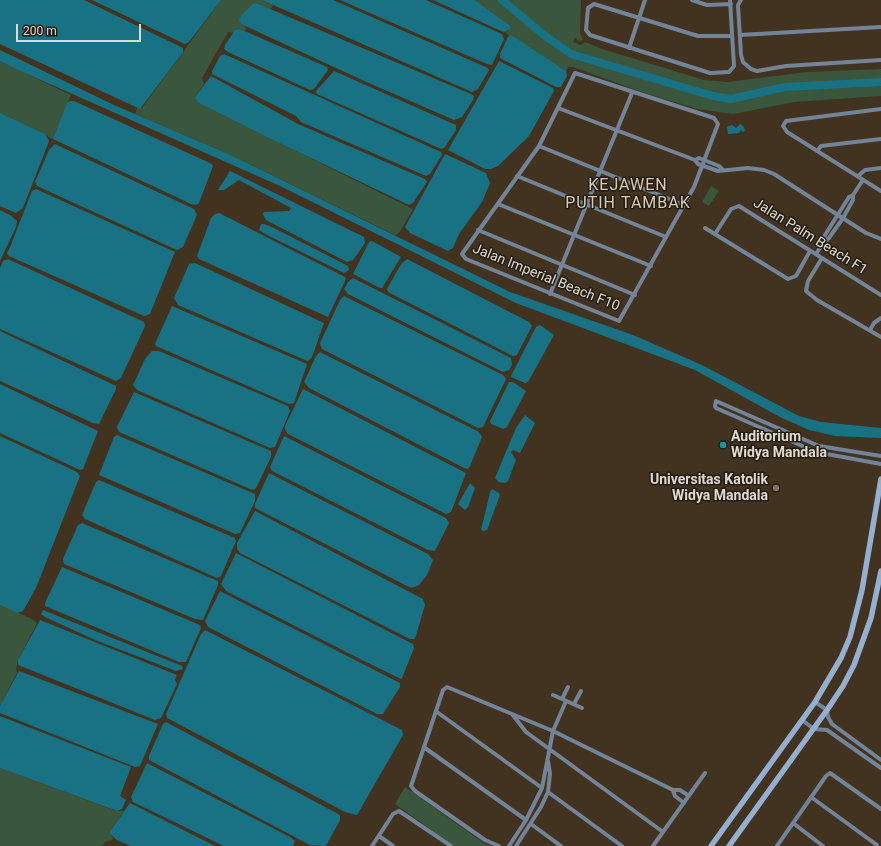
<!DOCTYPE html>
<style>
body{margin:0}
#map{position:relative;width:881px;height:846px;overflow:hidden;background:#41331f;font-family:Roboto,sans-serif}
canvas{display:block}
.scale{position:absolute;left:16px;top:24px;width:125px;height:18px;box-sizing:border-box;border:2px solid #e1d9cd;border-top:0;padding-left:5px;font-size:12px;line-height:14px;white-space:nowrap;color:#e1d9cd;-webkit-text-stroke:3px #221c13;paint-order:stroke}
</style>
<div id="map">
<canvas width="881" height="846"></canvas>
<div class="scale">200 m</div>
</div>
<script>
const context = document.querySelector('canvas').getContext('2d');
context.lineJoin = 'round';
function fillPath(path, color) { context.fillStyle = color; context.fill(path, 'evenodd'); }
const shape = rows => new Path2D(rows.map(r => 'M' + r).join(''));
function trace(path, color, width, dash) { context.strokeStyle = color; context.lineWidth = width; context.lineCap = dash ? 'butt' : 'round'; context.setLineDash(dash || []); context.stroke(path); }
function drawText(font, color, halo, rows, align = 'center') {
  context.font = font + ' Roboto,sans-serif'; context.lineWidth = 3; context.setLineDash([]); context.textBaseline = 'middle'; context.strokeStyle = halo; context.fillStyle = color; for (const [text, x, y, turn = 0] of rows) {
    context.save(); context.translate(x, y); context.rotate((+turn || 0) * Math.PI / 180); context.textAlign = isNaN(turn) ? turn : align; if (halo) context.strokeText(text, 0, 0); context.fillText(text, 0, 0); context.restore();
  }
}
fillPath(shape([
 [221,0,262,0,273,5,271,10,256,3,241,24,246,27,245,31,240,29,234,33,228,32,202,78,204,84,195,97,197,102,413,209,399,233,395,235,233,156,135,114,137,108,142,108],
 [475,0,581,0,580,33,583,40,579,41,575,38,573,42,581,45,585,42,599,48,704,80,728,82,807,72,881,69,881,96,794,102,733,114,698,109,645,93,573,67,568,67,566,71,509,36,505,32,509,31,509,26],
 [0,61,71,95,53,139,0,113],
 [711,186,719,191,709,206,702,202],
 [0,605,30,618,37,623,18,660,16,669,17,673,0,706],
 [0,768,116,811,124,811,109,833,113,838,112,840,105,842,102,846,0,846],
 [405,787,485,844,492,846,454,846,395,804]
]), '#3a563d');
fillPath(shape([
 [0,0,84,0,183,48,183,52,140,109,0,44],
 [92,0,221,0,189,42,185,44],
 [262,0,333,0,488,68,489,70,478,89,472,92],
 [340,0,426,0,502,34,504,39,492,65,487,64],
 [433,0,475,0,510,26,510,29,505,32,501,31],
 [256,3,471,94,474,96,473,100,462,117,454,120,362,80,241,24,239,20,241,16,253,4],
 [240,29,327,67,328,70,314,89,310,90,228,52,224,49,225,45,235,30],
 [511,35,566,71,567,76,561,87,556,87,500,58,500,54,508,37],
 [0,50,114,105,233,156,510,292,633,335,702,365,799,416,821,422,881,428,881,438,835,436,809,430,780,417,695,370,516,303,280,186,16,69,0,61],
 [224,54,441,152,442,155,430,174,426,176,301,122,296,116,212,74,212,71,220,56],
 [499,61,553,88,554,91,529,136,498,166,491,169,485,169,448,150],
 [334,71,456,125,456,130,445,147,442,149,439,148,317,94,316,91],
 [211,76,298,124,425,179,427,182,413,203,409,205,269,138,197,102,195,97],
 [70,101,74,101,212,164,213,166,199,203,196,205,191,204,53,139,67,103],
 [0,113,45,134,49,141,23,208,16,213,0,206],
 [740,124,743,126,745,130,743,132,741,130,739,133,728,134,727,127,732,125,736,128],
 [55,144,194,209,197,215,183,247,177,250,37,186,35,182,49,150],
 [445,154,486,173,490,183,482,202,459,234,453,248,448,251,410,233,405,227],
 [230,171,364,237,365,243,353,260,347,262,266,220,263,214,264,212,289,211,291,208,239,180,224,190,218,190],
 [36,189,175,252,150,314,144,316,9,256,7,253,10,247,32,191],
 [0,210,10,215,17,221,16,227,0,261],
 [219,213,345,277,346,279,328,317,199,259,197,256,211,218,215,214],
 [261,224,264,224,274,228,348,266,349,270,344,273,267,235,259,230],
 [372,241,401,257,382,288,380,288,353,274,369,242],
 [8,259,144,322,145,326,121,378,116,381,0,329,0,268,3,261],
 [407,259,529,322,532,326,517,355,513,356,507,353,388,292,387,289,401,264],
 [195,263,324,323,312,357,308,361,305,360,178,305,174,298,189,264],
 [353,278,511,358,512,365,509,370,503,372,348,294,344,289,348,282],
 [344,296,503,375,506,379,483,427,478,428,322,349,320,343,340,300],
 [172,306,307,364,294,403,289,404,156,346,155,344],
 [540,325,554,335,528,382,525,383,511,377,511,376,536,327],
 [0,331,116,386,116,389,99,424,93,423,0,381],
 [152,351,159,351,288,406,290,411,275,447,270,448,137,390,133,385,145,359],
 [320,352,479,432,482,437,470,466,468,469,464,468,309,388,304,382,316,356],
 [509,382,513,382,526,391,507,427,503,429,491,424,490,421],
 [0,384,98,431,83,469,80,470,0,433],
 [303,389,466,473,451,512,446,514,288,434,285,430,285,426],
 [134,392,271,451,271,457,256,488,254,490,250,489,119,432,117,427],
 [525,415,535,423,520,453,513,450,511,452,516,460,508,481,505,483,499,482,495,478,516,428],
 [117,435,255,494,255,501,240,533,235,534,99,475,114,437],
 [0,436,77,472,80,476,36,588,23,611,17,613,0,605],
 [284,436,446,518,449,523,435,551,428,550,272,471,270,467],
 [269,473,428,554,433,560,427,575,419,585,412,588,407,586,255,508,255,504],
 [99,480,235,538,236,541,221,576,217,578,85,519,82,515,96,482],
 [470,483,475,488,468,507,465,510,458,504],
 [492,489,499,493,500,495,487,530,483,531,481,529,484,518,490,492],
 [255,511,423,599,425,605,415,639,410,639,240,553,237,549,237,543],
 [82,523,218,581,218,585,203,620,195,619,64,564,63,559,78,525],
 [236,553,413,644,414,648,402,678,401,679,362,660,226,591,221,584],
 [62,567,200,625,201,628,186,662,179,662,45,606,45,603],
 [220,591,400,683,400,687,383,714,377,714,208,627,205,621],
 [43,610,182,666,183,669,176,671,95,640,45,617,41,614],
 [40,620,177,675,175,680,177,684,161,718,155,720,18,665,18,660],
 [205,630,402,730,403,735,357,815,345,812,167,718,166,714,201,634],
 [19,671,158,724,140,766,135,767,0,713,0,706],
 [0,716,131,767,120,796,126,800,122,809,117,811,0,768],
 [166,722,340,815,340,820,326,846,310,845,149,760,149,756,163,724],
 [147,763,290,837,295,841,293,846,224,846,133,802,131,797],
 [130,803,215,846,131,846,117,840,109,833]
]), '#187284');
trace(shape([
 [502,0,544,35,571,54,713,96,731,99,785,87,881,82]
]), '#187284', 8);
trace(shape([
 [692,0,707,5,731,4],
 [730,0,734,66,729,72,710,73,590,35,586,30,588,8,594,4,698,36,732,36],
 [741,0,738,5,741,55,743,62,751,69,757,71,786,66,881,60],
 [740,35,881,27],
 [629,48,645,0],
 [575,73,714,118,718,124,694,187,619,321,466,259,462,254,539,146,575,73],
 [558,108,695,160,698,164,718,171,748,168,764,170,774,174,866,233,881,239],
 [881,109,786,121,783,126,787,132,881,191],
 [539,146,684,205],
 [817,151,821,146,881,139],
 [695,160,699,158,719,166,723,170],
 [517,176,666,237],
 [858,176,865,170,881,168],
 [853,195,853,200,843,218,829,238,823,243,825,235,849,197,853,195,863,180],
 [498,204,651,266],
 [705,228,788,279,796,276,810,251],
 [478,230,635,295],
 [715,234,731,209,739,206,881,295],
 [816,254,823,243],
 [822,258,808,281,806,291,817,300,881,337],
 [550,294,632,93],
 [870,330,874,323,881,318],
 [881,456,819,446,716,401,715,406,716,408,816,452,881,464],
 [553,695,582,708],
 [562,699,568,687],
 [815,702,827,710,828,717,832,724,881,760],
 [574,704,581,691],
 [437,712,542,788],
 [512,714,526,732,663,832],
 [802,720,814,729,827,730,881,768],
 [425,748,526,820],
 [673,790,675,796,684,803],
 [548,792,622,846],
 [811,797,877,845],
 [793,823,823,846],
 [531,824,561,846],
 [379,836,393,846],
 [372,846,393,814,399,811,451,846],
 [499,846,485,840,415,791,411,786,443,690,447,687,553,731,673,790,680,790,689,796],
 [509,846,526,820,542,788,553,731,566,701],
 [516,846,541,807,548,792,550,774,548,761],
 [653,846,705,773],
 [777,846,826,776,830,773,881,809]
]), '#738499', 4);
trace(shape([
 [711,846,815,702,841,658,850,637,862,590,881,479],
 [729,846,827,710,843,686,854,665,871,618,881,571]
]), '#95afd1', 5.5);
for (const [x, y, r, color] of [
 [723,445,4,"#0f9aa8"],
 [776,488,4,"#8d6e63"]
]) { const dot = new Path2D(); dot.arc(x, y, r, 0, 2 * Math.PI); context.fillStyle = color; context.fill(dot); trace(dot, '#221c13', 1.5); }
drawText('14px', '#e1d9cd', '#221c13', [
 ["Jalan Palm Beach F1",810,237,32],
 ["Jalan Imperial Beach F10",546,278,22]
]);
drawText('bold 14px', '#e1d9cd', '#221c13', [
 ["Auditorium",731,437],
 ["Widya Mandala",731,453],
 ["Universitas Katolik",768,480,"right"],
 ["Widya Mandala",768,496,"right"]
], 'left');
context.letterSpacing = '1px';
drawText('16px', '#dccbb2', '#221c13', [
 ["KEJAWEN",628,186],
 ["PUTIH TAMBAK",628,204]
]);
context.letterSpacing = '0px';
</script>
